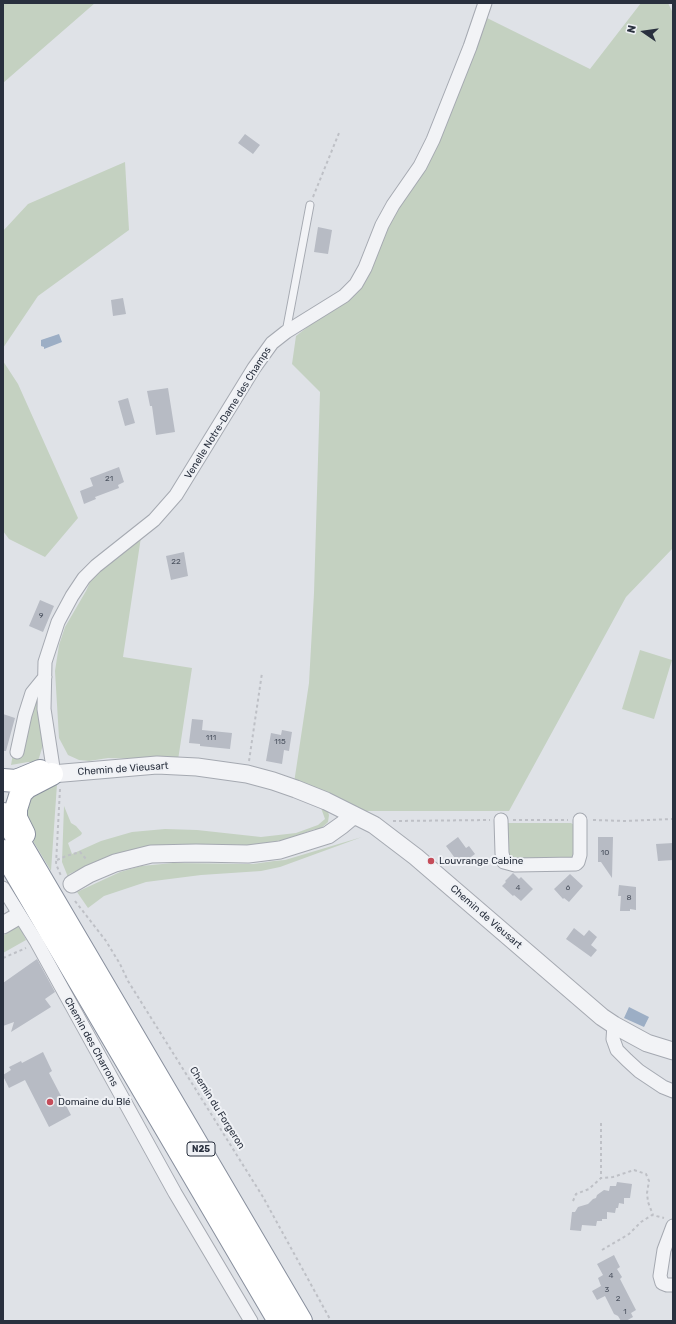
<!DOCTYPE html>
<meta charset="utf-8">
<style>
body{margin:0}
#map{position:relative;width:676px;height:1324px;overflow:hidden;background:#dfe2e7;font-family:Rubik,sans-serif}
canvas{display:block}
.frame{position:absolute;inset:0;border:4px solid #29303e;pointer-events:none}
.north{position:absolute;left:624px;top:12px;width:40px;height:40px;-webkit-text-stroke:3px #eff1f5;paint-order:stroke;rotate:283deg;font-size:11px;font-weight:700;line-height:16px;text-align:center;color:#29303e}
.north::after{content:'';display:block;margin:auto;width:14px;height:18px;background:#29303e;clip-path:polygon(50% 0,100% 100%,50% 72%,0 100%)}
</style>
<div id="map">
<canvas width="676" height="1324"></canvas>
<div class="frame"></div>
<div class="north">N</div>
</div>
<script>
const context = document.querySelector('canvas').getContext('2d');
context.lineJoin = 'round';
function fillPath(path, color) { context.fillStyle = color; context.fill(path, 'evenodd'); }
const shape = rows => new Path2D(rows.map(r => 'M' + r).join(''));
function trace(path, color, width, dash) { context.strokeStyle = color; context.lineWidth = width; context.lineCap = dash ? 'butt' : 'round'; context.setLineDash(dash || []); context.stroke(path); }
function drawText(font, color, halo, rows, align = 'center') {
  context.font = font + ' Rubik,sans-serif'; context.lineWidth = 4; context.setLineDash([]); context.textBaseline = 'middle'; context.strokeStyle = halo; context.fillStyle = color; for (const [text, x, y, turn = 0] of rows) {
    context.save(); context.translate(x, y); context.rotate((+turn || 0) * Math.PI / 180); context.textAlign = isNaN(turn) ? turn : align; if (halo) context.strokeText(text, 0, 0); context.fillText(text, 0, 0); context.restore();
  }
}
fillPath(shape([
 [3,3,95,3,3,83],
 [641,3,668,3,673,13,673,548,626,597,509,811,362,811,294,783,309,683,314,593,320,392,292,364,296,336,353,291,485,17,590,69],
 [125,162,129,230,38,296,3,348,3,231,28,204],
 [3,361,18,384,78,518,45,557,9,539,3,531],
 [141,537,123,657,192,668,178,760,108,758,89,761,79,760,68,755,59,738,55,671,59,645,65,627,86,591,95,571],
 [640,650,672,660,654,719,622,709],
 [34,702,38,704,43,745,39,758,37,762,28,762,11,765,13,754],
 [52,781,57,784,51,871,24,826,21,803],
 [320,805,328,812,329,815,328,822,326,824,316,832,315,829,284,840,249,845,176,844,143,847,114,854,69,874,68,877,62,862,64,806,71,823,76,826,82,833,81,835,68,843,72,854,101,841,132,832,165,829,197,830,261,837,296,833,318,825,325,819],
 [507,823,571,823,574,825,576,858,509,860],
 [362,837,280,867,261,871,201,875,146,882,104,896,88,908,77,892,120,872,141,866,173,863,253,864,274,861,285,860],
 [19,925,26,940,3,953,3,936]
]), '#c4d1c1');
fillPath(shape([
 [59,334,62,342,44,349,44,347,41,346,41,340],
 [629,1007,649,1017,644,1027,624,1018]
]), '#9caec5');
fillPath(shape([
 [245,134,260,145,253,154,238,143],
 [318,227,332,230,328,254,314,252],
 [123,298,126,314,113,316,111,300],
 [168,388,175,432,156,435,152,406,150,406,147,391],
 [128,398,135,423,125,426,118,401],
 [119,467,124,482,118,485,119,488,95,497,96,499,84,504,80,491,93,486,90,478],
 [184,552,188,576,171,580,166,556],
 [40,600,54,606,43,632,29,626],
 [3,714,15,718,6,751,3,751],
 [192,719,203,720,202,730,232,733,230,749,200,746,200,744,189,743],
 [282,730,292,732,289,751,284,750,282,764,266,761,271,733,281,735],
 [458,837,466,848,469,846,475,854,460,865,446,846],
 [598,837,613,837,612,878,601,862,598,862],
 [673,843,673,860,658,861,656,844],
 [513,873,519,879,521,877,533,889,521,901,514,895,513,896,502,886,506,882,505,881],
 [570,874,583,886,569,902,564,898,563,899,554,889],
 [619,885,636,887,636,910,630,909,630,911,620,911,621,896,618,896],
 [574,928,584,936,589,930,597,937,591,945,597,950,591,957,566,939],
 [37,959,55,992,45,999,51,1007,11,1032,14,1022,3,1026,3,983],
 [43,1052,52,1071,49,1073,71,1115,49,1127,25,1080,9,1088,3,1076,3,1075,11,1070,9,1067,21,1061,22,1063],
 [617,1182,632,1184,630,1198,624,1198,624,1204,619,1203,618,1208,616,1208,615,1213,607,1212,607,1219,602,1219,602,1221,597,1221,596,1226,582,1225,581,1231,570,1230,572,1212,575,1212,578,1207,588,1204,593,1199,596,1198,597,1195,604,1190,609,1191,610,1186,616,1186],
 [614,1255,620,1267,617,1269,622,1277,620,1279,636,1310,631,1313,633,1317,626,1321,621,1321,618,1316,614,1314,605,1296,597,1300,592,1291,601,1286,598,1278,603,1275,597,1264]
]), '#b7bbc4');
const service = shape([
 [286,332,310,205]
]);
const minor = shape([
 [17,752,25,715,32,693,45,677],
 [54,774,44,709,45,662,58,622,72,596,84,578,96,566,154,520,176,495,254,368,272,343,286,332,344,296,356,284,365,268,382,225,393,205,420,166,433,140,470,47,485,3],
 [501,820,502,853,504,862,515,865,576,864,578,862,580,855,580,820],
 [3,888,36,941,175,1193,251,1321],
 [614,1025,613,1039,617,1050,627,1060,639,1071,663,1087,673,1091],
 [673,1226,664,1250,660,1276,662,1283,667,1285,673,1285]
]);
const tertiary = shape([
 [52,774,157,765,197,767,247,774,273,781,296,789,326,801,374,825,416,857,602,1017,614,1025,647,1043,673,1051],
 [72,884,89,874,115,863,151,854,196,853,248,854,280,850,328,835,342,825,354,815],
 [3,925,15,918]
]);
const trunk = shape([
 [3,780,16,781,40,771],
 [3,814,301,1321],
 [24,834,16,818,16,809,21,793,27,787,52,774],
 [3,851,279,1321]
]);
trace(service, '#a5a9b1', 9);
trace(minor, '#a5a9b1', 15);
trace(tertiary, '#a5a9b1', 19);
trace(trunk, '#888f9d', 24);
trace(shape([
 [313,197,339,133],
 [249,761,262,673],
 [60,789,56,864,61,876],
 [513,820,568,820],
 [593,820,626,821,673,819],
 [393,821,490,820],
 [57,860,66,856,80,852,86,859],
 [75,901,106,941,120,964,128,981,263,1197,331,1321],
 [3,958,26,948],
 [601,1123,601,1178],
 [573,1201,576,1194,589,1189,601,1178,613,1177,634,1170,646,1174,649,1181,647,1193,648,1202,653,1215],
 [602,1250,629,1234,641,1222,652,1215,664,1218]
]), '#bec0c6', 2, [3, 3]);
trace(service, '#f2f3f6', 7);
trace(minor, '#f2f3f6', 13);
trace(tertiary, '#f2f3f6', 17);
trace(trunk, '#fff', 22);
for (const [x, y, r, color] of [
 [431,861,4,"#c54c59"],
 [50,1102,4,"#c54c59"]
]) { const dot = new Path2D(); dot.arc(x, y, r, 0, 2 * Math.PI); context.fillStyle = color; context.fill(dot); trace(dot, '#eff1f5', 1.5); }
drawText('8px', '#4c5360', null, [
 ["21",109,479],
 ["22",176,562],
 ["9",41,616],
 ["111",211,738],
 ["115",280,742],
 ["10",605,853],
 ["4",518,888],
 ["6",568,888],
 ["8",629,898],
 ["4",611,1276],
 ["3",607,1290],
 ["2",618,1299],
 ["1",625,1312]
]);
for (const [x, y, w] of [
 [201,1149,28]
]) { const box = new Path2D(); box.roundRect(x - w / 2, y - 7, w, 14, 3); context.fillStyle = '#eff1f5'; context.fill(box); trace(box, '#29303e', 1); }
drawText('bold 9px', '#29303e', null, [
 ["N25",201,1149]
]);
drawText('10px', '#29303e', '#eff1f5', [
 ["Venelle Notre-Dame des Champs",228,413,-58],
 ["Chemin de Vieusart",123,769,-4],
 ["Chemin de Vieusart",486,917,41],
 ["Chemin des Charrons",91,1042,61],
 ["Chemin du Forgeron",217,1108,58]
]);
drawText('10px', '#29303e', '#eff1f5', [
 ["Louvrange Cabine",439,861],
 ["Domaine du Blé",58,1102]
], 'left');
</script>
